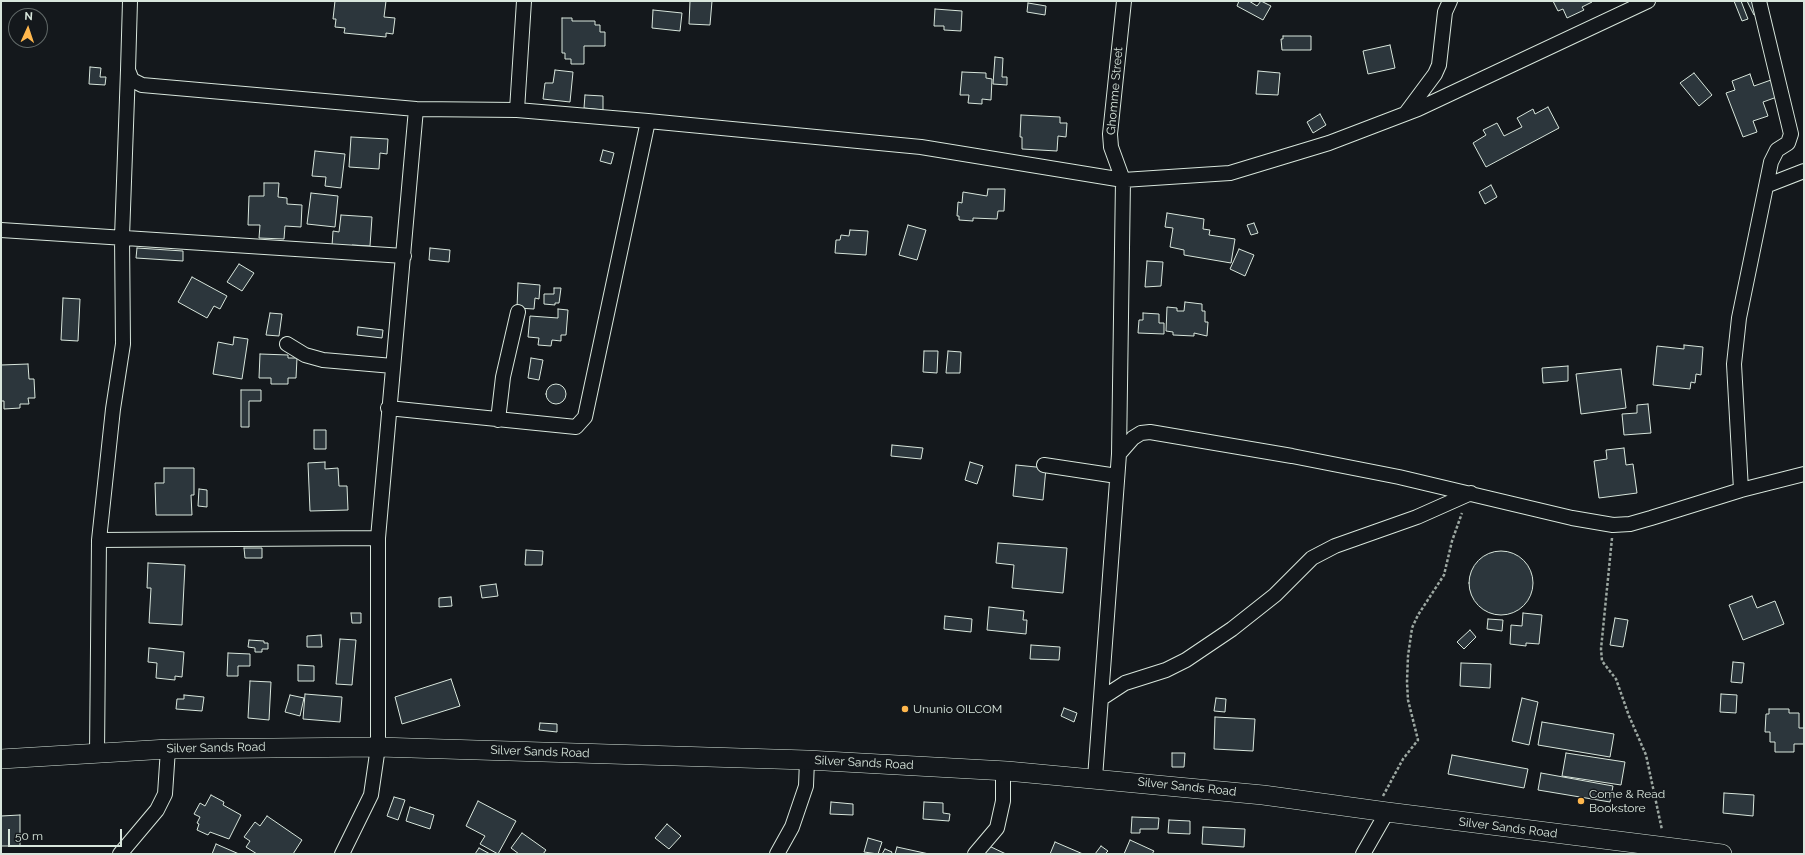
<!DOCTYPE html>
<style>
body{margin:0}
#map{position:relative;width:1805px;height:855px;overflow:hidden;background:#14181c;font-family:Raleway,sans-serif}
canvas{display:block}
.frame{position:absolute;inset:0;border:2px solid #d8e6dc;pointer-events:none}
.north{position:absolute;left:8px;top:8px;width:40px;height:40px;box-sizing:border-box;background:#14181c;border:1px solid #626a69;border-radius:50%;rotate:3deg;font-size:11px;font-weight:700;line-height:16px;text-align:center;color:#d8e6dc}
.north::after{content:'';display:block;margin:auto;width:14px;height:18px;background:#ffb74d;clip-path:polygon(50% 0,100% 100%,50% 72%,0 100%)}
.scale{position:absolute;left:8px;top:829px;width:114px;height:18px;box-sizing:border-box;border:2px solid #d8e6dc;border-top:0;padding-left:5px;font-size:12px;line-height:14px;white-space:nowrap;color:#d8e6dc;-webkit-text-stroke:3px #14181c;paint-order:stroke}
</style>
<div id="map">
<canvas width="1805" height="855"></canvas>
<div class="frame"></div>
<div class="north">N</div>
<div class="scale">50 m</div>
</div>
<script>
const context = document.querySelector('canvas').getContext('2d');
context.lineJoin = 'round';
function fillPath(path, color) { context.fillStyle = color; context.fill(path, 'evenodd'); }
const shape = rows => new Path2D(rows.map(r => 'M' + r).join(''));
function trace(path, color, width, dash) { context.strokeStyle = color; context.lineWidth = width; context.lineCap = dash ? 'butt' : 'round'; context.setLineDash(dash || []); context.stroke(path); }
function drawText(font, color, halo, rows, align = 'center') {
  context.font = font + ' Raleway,sans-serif'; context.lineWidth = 3; context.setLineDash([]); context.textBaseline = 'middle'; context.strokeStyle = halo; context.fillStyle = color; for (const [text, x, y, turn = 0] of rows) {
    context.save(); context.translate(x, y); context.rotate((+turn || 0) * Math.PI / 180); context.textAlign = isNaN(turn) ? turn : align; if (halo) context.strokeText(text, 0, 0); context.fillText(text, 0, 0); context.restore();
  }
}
const building = shape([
 [335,1,386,1,384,17,395,18,393,34,386,33,386,37,344,33,345,28,335,27,336,19,333,19,335,1],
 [690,1,712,1,710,25,689,24,690,1],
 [1239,1,1249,1,1257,6,1261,1,1271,6,1263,20,1237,6,1239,1],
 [1553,1,1591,1,1592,2,1582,7,1584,10,1567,18,1563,9,1558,11,1553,1],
 [1734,1,1741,1,1748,19,1742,21,1734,1],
 [1747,1,1756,1,1761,12,1754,15,1747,1],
 [1028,3,1046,6,1045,15,1027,12,1028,3],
 [935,9,962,11,961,31,944,30,944,26,934,26,935,9],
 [653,10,682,13,680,31,652,28,653,10],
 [562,18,572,18,572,21,595,21,595,25,600,25,600,32,605,32,605,46,584,46,584,64,571,64,571,59,565,59,565,53,562,53,562,18],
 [1283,36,1311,36,1311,50,1282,50,1281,39,1283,39,1283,36],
 [1390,45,1395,68,1368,74,1363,51,1390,45],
 [995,57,1003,58,1002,77,1007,77,1007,85,993,84,995,57],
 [90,67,101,68,100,77,106,77,105,85,89,84,90,67],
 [555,70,573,72,570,102,543,99,545,83,553,83,555,70],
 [1258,71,1280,73,1278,95,1256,94,1258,71],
 [962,72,986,73,986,78,992,79,991,100,982,99,982,104,968,103,969,95,960,95,962,72],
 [1694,73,1712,95,1699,106,1680,83,1694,73],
 [1750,74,1754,86,1771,80,1777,97,1763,102,1768,116,1753,121,1757,132,1743,137,1726,93,1735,90,1732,81,1750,74],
 [585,95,603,96,603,110,584,108,585,95],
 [1548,107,1559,128,1486,167,1473,143,1486,135,1483,130,1497,123,1504,136,1522,127,1517,118,1533,109,1535,114,1548,107],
 [1320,114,1326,125,1313,133,1307,122,1320,114],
 [1021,115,1060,117,1060,123,1067,123,1066,137,1058,136,1057,151,1022,149,1022,137,1020,137,1021,115],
 [351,137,388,139,387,154,380,153,379,169,349,167,351,137],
 [603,150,614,153,611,164,600,161,603,150],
 [315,151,345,154,341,188,325,186,326,177,312,176,315,151],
 [264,183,279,183,278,197,287,198,287,204,302,205,301,227,285,226,284,239,259,238,260,225,248,225,249,196,264,196,264,183],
 [1491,185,1497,197,1485,204,1479,192,1491,185],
 [988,189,1005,189,1004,211,998,211,997,219,973,218,973,221,959,220,959,216,957,216,958,202,962,203,963,192,987,196,988,189],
 [311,193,338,196,335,227,307,224,311,193],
 [1167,213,1204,219,1203,229,1210,230,1209,235,1235,239,1231,263,1184,255,1184,250,1170,247,1173,228,1165,227,1167,213],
 [341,215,372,217,370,246,352,245,351,247,332,246,333,231,339,232,341,215],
 [1254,223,1258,233,1251,235,1247,225,1254,223],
 [908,225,926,230,917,260,899,255,908,225],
 [850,230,868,231,866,255,835,253,836,240,840,240,841,235,849,236,850,230],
 [137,248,183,251,183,261,136,258,137,248],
 [430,248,450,250,449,262,429,260,430,248],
 [1239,249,1254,255,1245,276,1230,269,1239,249],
 [1147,261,1163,262,1161,286,1145,287,1147,261],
 [239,264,254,273,242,291,227,282,239,264],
 [192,277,227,296,220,309,214,306,207,318,178,302,192,277],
 [518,283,540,285,539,299,535,298,534,309,517,308,518,283],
 [554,288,561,288,559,303,555,303,555,305,544,304,544,294,554,294,554,288],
 [63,298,80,299,78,341,61,340,63,298],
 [1185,302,1202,304,1202,311,1205,311,1205,322,1208,322,1207,336,1194,333,1194,336,1173,335,1173,332,1166,331,1167,307,1177,308,1177,311,1184,311,1185,302],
 [558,309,568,310,566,335,561,335,561,341,552,340,551,346,538,345,539,338,528,337,530,316,558,318,558,309],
 [270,313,282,314,279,336,266,335,270,313],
 [1143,313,1159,314,1159,323,1164,323,1164,334,1138,333,1139,320,1143,320,1143,313],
 [358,327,383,330,382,338,357,335,358,327],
 [234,337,248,339,242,379,213,374,218,342,233,345,234,337],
 [1684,345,1703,347,1701,375,1696,374,1695,383,1691,382,1690,389,1653,385,1657,346,1684,349,1684,345],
 [924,351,938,351,937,373,923,372,924,351],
 [948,351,961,352,960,373,946,373,948,351],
 [260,354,288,355,288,358,297,358,296,378,288,378,288,384,271,384,271,378,259,378,260,354],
 [531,358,543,360,539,380,528,378,531,358],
 [28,364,29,379,34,379,35,398,28,398,29,404,20,404,20,408,4,409,4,401,1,401,1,365,28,364],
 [1568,366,1568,381,1543,383,1542,368,1568,366],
 [1621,369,1626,408,1581,414,1576,374,1621,369],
 '546 394a10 10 0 1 1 20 0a10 10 0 1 1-20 0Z',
 [241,390,261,390,261,401,249,401,249,427,241,427,241,390],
 [1648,404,1651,433,1624,435,1622,414,1637,413,1637,405,1648,404],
 [314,430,326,430,326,449,314,449,314,430],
 [892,445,923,448,921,459,891,456,892,445],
 [1624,448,1626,465,1633,464,1637,493,1599,498,1594,461,1607,459,1606,450,1624,448],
 [325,462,325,469,338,468,339,486,347,486,348,510,310,511,308,463,325,462],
 [970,462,983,466,977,484,965,480,970,462],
 [1016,465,1046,468,1043,500,1013,496,1016,465],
 [164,468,194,468,194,495,191,495,192,515,156,515,155,483,164,483,164,468],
 [199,489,207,490,207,507,198,506,199,489],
 [998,543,1067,548,1063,593,1012,588,1014,565,996,563,998,543],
 [244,548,262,548,262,558,245,558,244,548],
 [526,550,543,551,542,565,525,565,526,550],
 '1469 583a32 32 0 1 1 64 0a32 32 0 1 1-64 0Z',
 [148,563,185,565,182,625,149,623,151,588,147,588,148,563],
 [496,584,498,596,482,598,480,586,496,584],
 [1752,596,1757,608,1775,601,1784,624,1743,640,1729,605,1752,596],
 [451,597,452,606,439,607,439,598,451,597],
 [989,607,1024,611,1023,620,1027,620,1026,634,987,630,989,607],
 [351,613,361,613,361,623,352,623,351,613],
 [1523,613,1542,615,1539,644,1526,643,1526,646,1510,644,1511,625,1522,626,1523,613],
 [945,616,972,619,971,632,944,629,945,616],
 [1615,618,1628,620,1623,647,1610,645,1615,618],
 [1488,619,1503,620,1502,631,1487,629,1488,619],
 [1470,630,1476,637,1464,649,1457,642,1470,630],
 [321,635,322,647,307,647,307,636,321,635],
 [340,639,356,640,352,685,336,684,340,639],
 [249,640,264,641,264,643,268,643,268,649,262,649,262,652,255,652,255,648,248,647,249,640],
 [1031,645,1060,647,1059,660,1030,659,1031,645],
 [149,648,184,652,182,677,175,676,175,680,156,678,157,663,148,662,149,648],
 [228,653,250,654,250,666,238,666,238,676,227,676,228,653],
 [1733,662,1744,663,1742,683,1731,682,1733,662],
 [1461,663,1491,664,1490,688,1460,686,1461,663],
 [298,665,314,666,314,681,298,681,298,665],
 [451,679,460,706,402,724,395,697,451,679],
 [250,681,271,682,269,720,248,718,250,681],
 [305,694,342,697,340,722,303,719,305,694],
 [1721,694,1737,695,1736,713,1720,712,1721,694],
 [184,695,204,697,202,711,176,709,177,699,184,699,184,695],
 [290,695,304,698,300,716,285,712,290,695],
 [1216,698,1226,699,1225,712,1214,711,1216,698],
 [1522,698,1538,702,1529,745,1512,741,1522,698],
 [1064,708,1077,713,1074,722,1061,716,1064,708],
 [1769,709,1789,709,1789,713,1799,713,1799,728,1804,728,1804,744,1794,744,1794,752,1775,752,1775,742,1770,742,1770,732,1765,732,1766,714,1769,714,1769,709],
 [1215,717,1255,719,1253,751,1214,749,1215,717],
 [1542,722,1614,734,1610,757,1538,745,1542,722],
 [540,723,557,724,557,732,539,730,540,723],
 [1172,753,1185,753,1184,767,1172,767,1172,753],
 [1566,753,1625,762,1621,785,1562,776,1566,753],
 [1452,755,1528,769,1524,788,1448,774,1452,755],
 [1541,773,1613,786,1610,802,1538,790,1541,773],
 [1724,793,1754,795,1753,816,1723,813,1724,793],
 [211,795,224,802,223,805,241,815,229,839,210,832,208,835,197,830,199,824,197,823,200,817,194,814,200,803,205,806,211,795],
 [394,797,405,800,398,820,387,816,394,797],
 [478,801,516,821,498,854,480,844,485,836,466,826,478,801],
 [831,802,853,804,853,815,830,814,831,802],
 [924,802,943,803,943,813,950,814,949,821,923,819,924,802],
 [410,807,434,815,430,829,406,821,410,807],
 [20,815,20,846,1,846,1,816,20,815],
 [267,816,302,840,293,854,257,854,246,847,250,841,244,837,255,822,260,826,267,816],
 [1132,817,1159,818,1158,829,1140,829,1140,833,1131,833,1132,817],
 [1169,820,1190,821,1190,834,1168,833,1169,820],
 [667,824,681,836,669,849,655,838,667,824],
 [1203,827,1245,829,1244,847,1202,844,1203,827],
 [522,833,546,850,543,854,519,854,511,848,522,833],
 [868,838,882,842,878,854,864,852,868,838],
 [1130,840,1154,851,1152,854,1124,854,1130,840],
 [1055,842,1083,854,1050,854,1055,842],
 [216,844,239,854,212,854,216,844],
 [989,846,1006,854,985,854,989,846],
 [1101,846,1108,851,1105,854,1095,854,1101,846],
 [897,847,929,854,895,854,897,847],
 [479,848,490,854,475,854,479,848],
 [885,849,892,852,891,854,882,854,885,849]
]);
fillPath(building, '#2c363c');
trace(building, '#d8e6dc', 1);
const street = shape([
 [130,1,128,70,132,80,142,85,416,109,517,110,648,121,921,147,1123,180,1230,173,1329,143,1418,109,1648,1],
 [517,110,524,1],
 [1406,113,1435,74,1439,65,1445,12,1450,1],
 [1768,185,1804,171],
 [1,230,404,256],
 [287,344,305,355,323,360,393,366],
 [388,408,576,427,585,417,648,121],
 [498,420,503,377,518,312],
 [1119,454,1133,438,1141,433,1150,432,1292,456,1399,477,1572,518,1613,525,1630,524,1651,518,1741,490,1804,474],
 [1044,465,1117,476],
 [1741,490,1734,364,1739,318,1771,162,1777,150,1788,143,1791,134,1759,1],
 [99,540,378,538],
 [1102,698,1125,683,1166,670,1186,660,1232,629,1275,595,1312,558,1335,546,1417,517,1471,493],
 [97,753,99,540,113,409,123,344,122,237,128,70],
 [1095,778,1119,454,1123,180,1111,147,1110,134,1124,1],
 [120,854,157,810,165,794,168,749],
 [342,854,371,795,378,747,378,538,416,109],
 [777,854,792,827,806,786,807,760],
 [975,854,997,828,1003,801,1003,771],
 [1363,854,1387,812]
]);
const secondary = shape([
 [1,759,168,749,378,747,807,760,1007,771,1263,795,1387,812,1722,854]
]);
trace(street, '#d8e6dc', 16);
trace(secondary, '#d8e6dc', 20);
trace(shape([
 [1612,538,1601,649,1602,661,1616,679,1629,716,1646,755,1662,830],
 [1383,796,1403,759,1418,740,1408,700,1407,682,1408,656,1412,628,1418,615,1444,575,1452,541,1462,513]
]), '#9da8a2', 2.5, [3, 2]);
trace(street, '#14181c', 14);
trace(secondary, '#14181c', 19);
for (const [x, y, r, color] of [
 [905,709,4,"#ffb74d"],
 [1581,801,4,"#ffb74d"]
]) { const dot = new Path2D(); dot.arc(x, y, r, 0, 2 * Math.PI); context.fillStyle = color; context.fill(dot); trace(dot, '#14181c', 1.5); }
drawText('12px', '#d8e6dc', '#14181c', [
 ["Ghomme Street",1115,91,-85],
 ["Silver Sands Road",216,748,-1],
 ["Silver Sands Road",540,752,2],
 ["Silver Sands Road",864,763,3],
 ["Silver Sands Road",1187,787,6],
 ["Silver Sands Road",1508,828,7]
]);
drawText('12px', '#d8e6dc', '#14181c', [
 ["Ununio OILCOM",913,709],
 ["Come & Read",1589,794],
 ["Bookstore",1589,808]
], 'left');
</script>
